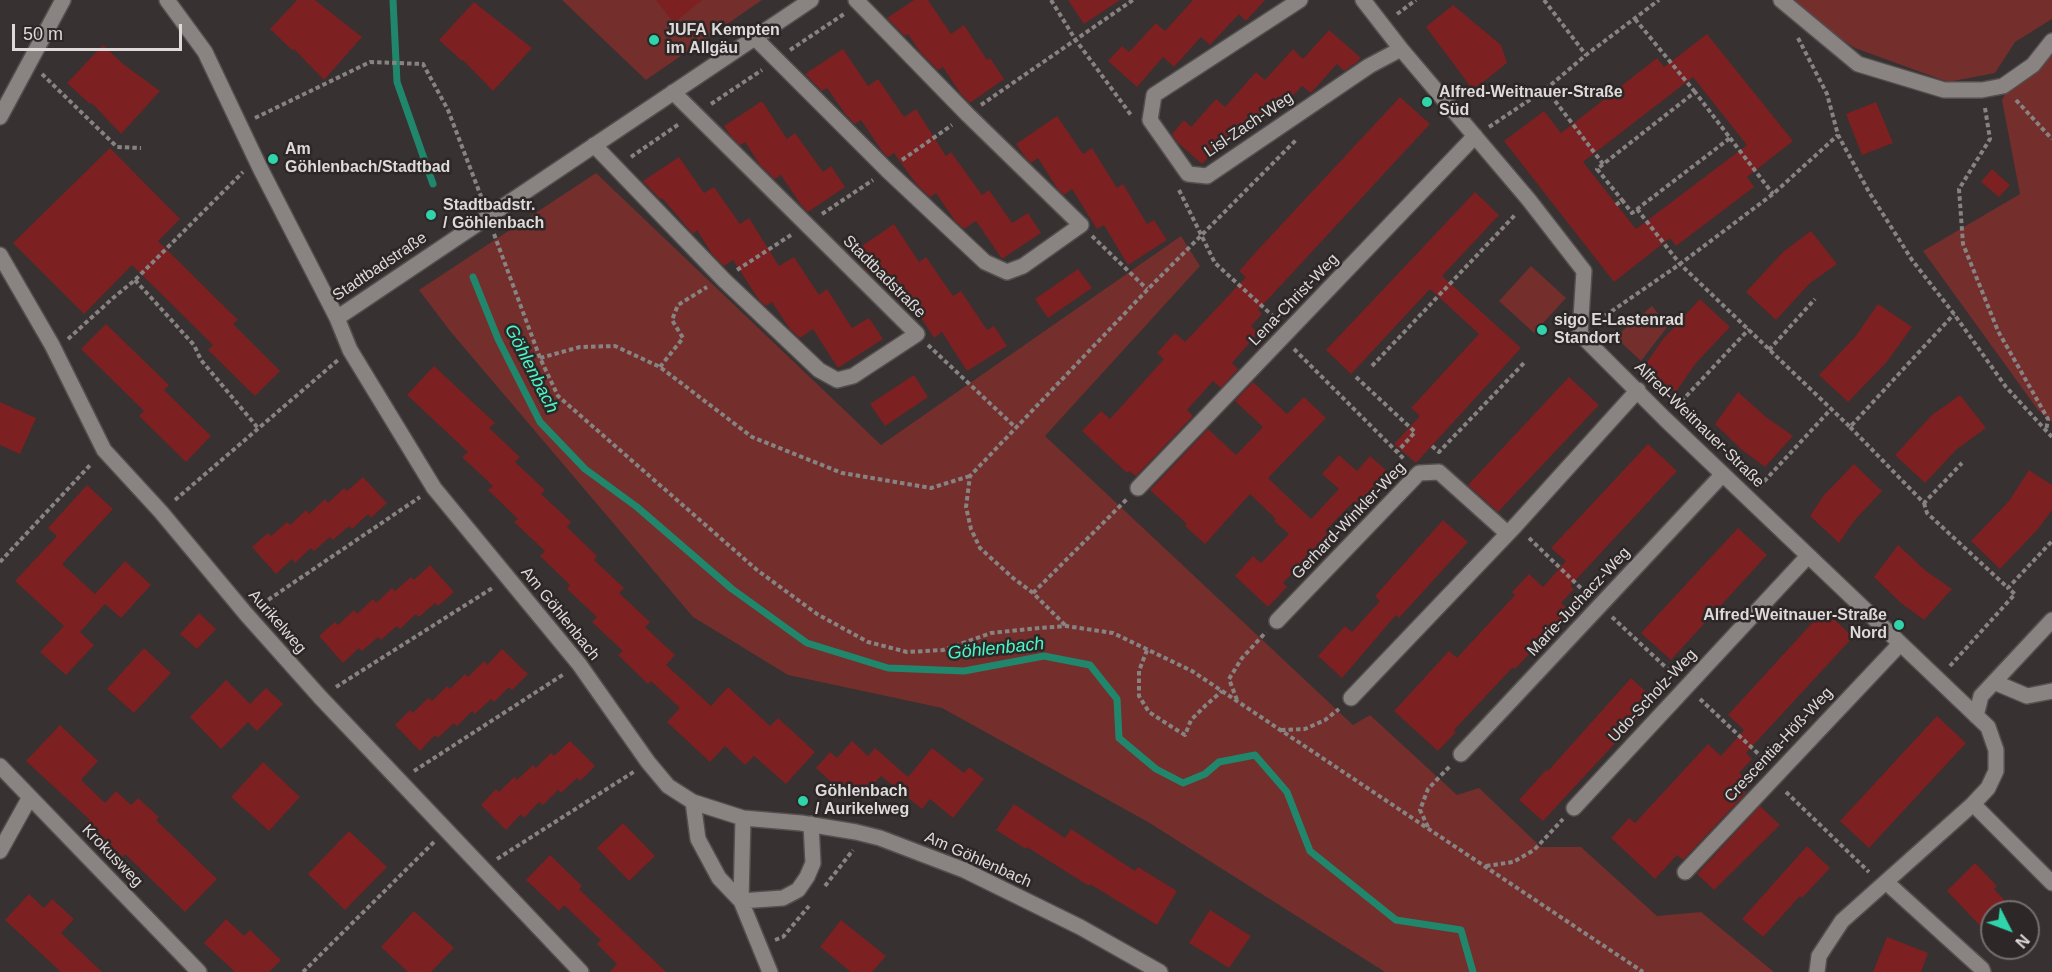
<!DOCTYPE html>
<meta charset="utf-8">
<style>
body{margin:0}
#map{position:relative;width:2052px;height:972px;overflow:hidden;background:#373131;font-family:Arial,sans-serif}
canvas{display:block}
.north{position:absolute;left:1980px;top:900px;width:60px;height:60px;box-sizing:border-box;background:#2d2827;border:2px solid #736f6e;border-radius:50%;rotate:132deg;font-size:16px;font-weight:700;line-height:24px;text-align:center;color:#dddad9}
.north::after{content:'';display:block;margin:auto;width:21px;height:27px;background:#2fd4aa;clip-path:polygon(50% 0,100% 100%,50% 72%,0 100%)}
.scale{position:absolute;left:12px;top:24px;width:170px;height:27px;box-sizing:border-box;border:3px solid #dddad9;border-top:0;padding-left:8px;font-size:18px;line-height:21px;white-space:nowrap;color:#dddad9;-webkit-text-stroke:4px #2d2827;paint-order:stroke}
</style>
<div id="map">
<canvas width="2052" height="972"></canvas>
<div class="north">N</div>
<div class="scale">50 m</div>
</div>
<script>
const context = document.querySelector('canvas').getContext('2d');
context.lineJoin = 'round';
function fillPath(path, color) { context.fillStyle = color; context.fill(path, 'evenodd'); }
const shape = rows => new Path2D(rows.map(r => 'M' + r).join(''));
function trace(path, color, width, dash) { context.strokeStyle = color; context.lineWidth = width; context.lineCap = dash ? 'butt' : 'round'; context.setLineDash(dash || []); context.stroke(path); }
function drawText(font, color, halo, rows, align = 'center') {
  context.font = font + ' Arial,sans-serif'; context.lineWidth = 5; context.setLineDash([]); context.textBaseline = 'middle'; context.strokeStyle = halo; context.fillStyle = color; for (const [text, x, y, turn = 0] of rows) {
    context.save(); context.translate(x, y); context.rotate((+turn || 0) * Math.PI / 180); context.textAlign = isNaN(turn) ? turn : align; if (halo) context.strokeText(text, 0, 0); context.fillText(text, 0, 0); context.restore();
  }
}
fillPath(shape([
 [562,0,762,0,646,80],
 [1782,0,2052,0,2052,19,2015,42,1995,73,1948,82,1855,48],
 [2052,45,2052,422,2038,410,1923,251,2020,194,2002,100,2007,91],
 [596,173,881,445,1181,236,1200,266,1045,436,1353,725,1370,715,1457,795,1479,788,1541,847,1581,847,1657,916,1701,912,1774,972,1385,972,1148,822,942,708,788,675,693,617,450,331,419,290],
 [1531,266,1566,298,1534,333,1499,301],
 [1652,306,1668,326,1641,361,1615,337]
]), '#742e2b');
trace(shape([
 [393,0,397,82,433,184],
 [473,277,498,339,540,422,585,469,637,507,732,589,807,643,888,668,964,671,1044,656,1090,665,1117,699,1119,738,1156,769,1183,783,1205,774,1219,762,1255,755,1287,792,1310,851,1396,920,1461,930,1473,972]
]), '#21876c', 7);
fillPath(shape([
 [297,0,315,0,362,37,324,80,294,49,292,50,270,29],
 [656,0,702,0,674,23],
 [914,0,928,0,951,34,964,25,987,60,990,58,1004,79,970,103,960,93,943,67,938,70,920,52,908,34,905,36,887,18],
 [1068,0,1120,0,1084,24],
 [1193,0,1265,0,1246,21,1239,14,1210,45,1201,37,1174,67,1163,57,1137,87,1108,61,1122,46,1129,52,1156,23,1165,31],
 [474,2,532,48,493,91,463,60,462,61,439,40],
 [1453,5,1501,45,1507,63,1473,90,1426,27],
 [1329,30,1361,58,1357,62,1344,71,1337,64,1311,93,1302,86,1274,116,1266,108,1234,143,1227,137,1202,164,1177,142,1172,134,1184,120,1191,127,1216,99,1225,107,1256,72,1265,80,1293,49,1303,59],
 [1707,34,1793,141,1747,177,1754,187,1676,246,1670,238,1614,282,1504,141,1544,111,1561,133,1657,58,1664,67],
 [1693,77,1747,145,1636,229,1583,162],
 [103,45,123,64,160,91,121,134,92,103,90,104,67,83],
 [843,49,868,86,878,79,904,117,916,109,946,156,951,152,982,195,989,190,1012,223,1028,213,1041,233,1002,259,976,221,964,229,955,221,936,193,930,197,917,185,894,153,888,157,882,151,861,120,855,124,846,115,827,88,822,91,805,74],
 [1400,97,1430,124,1258,310,1262,314,1251,326,1258,333,1232,363,1238,369,1221,388,1213,381,1187,410,1193,416,1136,476,1129,471,1127,473,1082,431,1101,411,1110,419,1164,359,1157,353,1175,333,1185,342,1246,277,1239,271,1256,252],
 [762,101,787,139,795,133,823,172,831,166,845,187,808,212,801,205,781,175,775,179,760,165,745,142,740,145,730,135,724,126],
 [1876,102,1893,143,1862,155,1846,114],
 [1057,116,1083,154,1092,148,1117,188,1123,184,1147,224,1154,220,1167,240,1128,265,1104,225,1097,229,1072,189,1064,195,1057,188,1038,158,1031,163,1025,157,1016,144],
 [110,148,180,219,158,241,238,320,233,324,280,371,255,396,208,350,213,345,132,265,84,314,13,243],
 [679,157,704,193,714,187,740,224,749,218,779,266,794,257,819,295,827,289,852,328,869,318,883,339,838,368,813,329,800,338,790,329,772,302,766,306,759,300,733,260,724,266,712,254,697,230,693,234,662,198,660,199,643,181],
 [1992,169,2010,185,1999,197,1981,182],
 [1475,192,1499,215,1442,276,1521,348,1416,463,1394,444,1420,416,1411,408,1479,334,1430,289,1351,374,1326,350],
 [894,224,919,262,926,257,953,296,961,291,987,330,994,326,1007,346,967,371,942,332,934,338,909,299,901,304,874,268,868,272,863,266,853,252],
 [1811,231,1837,264,1809,284,1776,320,1746,292,1783,252],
 [1078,269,1092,288,1048,318,1035,299],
 [1700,299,1730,327,1696,363,1675,393,1645,365,1663,339],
 [1878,304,1912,327,1886,363,1848,402,1819,375,1855,337],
 [106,324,169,385,164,390,211,436,186,462,139,416,144,411,81,349],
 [434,366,495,423,489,428,520,457,515,462,545,490,541,494,571,522,567,527,597,556,594,560,624,588,619,593,650,622,645,627,675,655,666,665,711,706,728,687,770,726,778,718,815,752,786,784,754,756,745,765,725,746,710,762,667,722,680,708,651,681,648,684,618,655,623,651,592,622,597,617,567,589,570,585,540,556,545,551,514,522,518,519,488,490,493,486,462,457,468,452,407,395],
 [914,375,928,397,885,426,870,404],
 [1569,377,1599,405,1498,512,1468,485],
 [1253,382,1287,414,1304,397,1326,418,1268,478,1311,519,1339,489,1322,474,1339,455,1357,471,1370,456,1387,471,1374,486,1379,492,1362,510,1353,502,1325,531,1333,538,1315,558,1310,554,1283,583,1287,587,1268,607,1235,576,1253,556,1261,563,1289,534,1274,521,1276,519,1250,494,1205,544,1185,526,1187,524,1150,490,1208,429,1236,455,1263,427,1235,401],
 [1738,392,1766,417,1793,436,1765,467,1741,449,1715,424],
 [1960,395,1986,428,1957,449,1925,483,1895,455,1932,415],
 [0,402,36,418,20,454,0,445],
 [1648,444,1677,471,1570,586,1574,589,1561,603,1569,611,1515,669,1513,667,1454,730,1456,732,1438,751,1394,711,1449,651,1457,658,1515,595,1512,592,1529,574,1543,587,1566,561,1551,548],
 [1854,464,1882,491,1854,521,1839,543,1810,516,1824,495],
 [2029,470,2052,485,2052,510,2038,529,2000,569,1971,541,2009,501],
 [363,477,387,503,371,518,368,514,352,529,349,526,333,540,330,537,314,551,311,548,295,563,292,559,276,574,252,547,268,533,271,536,287,522,290,525,306,510,309,514,325,499,328,503,344,488,347,491],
 [87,485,113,509,62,564,95,594,125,561,151,585,121,618,105,604,80,632,94,645,66,675,40,652,64,626,15,581,57,536,48,528],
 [1443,520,1468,542,1399,618,1396,615,1342,678,1318,656,1345,626,1352,632,1380,601,1375,596],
 [1738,528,1767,555,1671,660,1641,633],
 [1898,545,1926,571,1952,589,1924,620,1901,603,1874,577],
 [430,565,454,592,438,606,435,603,419,617,416,614,400,629,397,626,381,640,378,637,362,651,359,648,343,663,319,636,335,622,338,625,354,610,357,614,373,599,376,603,392,588,395,591,411,577,414,580],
 [1824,610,1853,637,1746,753,1752,759,1739,773,1748,780,1741,788,1746,793,1683,860,1677,855,1655,879,1611,838,1629,818,1635,823,1708,744,1721,756,1744,730,1728,715],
 [199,613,216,629,197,649,180,634],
 [144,648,171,673,134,713,107,689],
 [502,649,528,674,512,690,509,687,494,702,491,699,475,714,472,711,457,726,454,723,438,738,435,735,420,751,395,725,410,710,413,713,428,698,432,701,447,686,450,689,465,674,468,677,484,661,487,665],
 [1631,678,1655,700,1543,821,1519,800,1546,770,1548,771],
 [226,680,250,704,266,688,283,704,257,731,248,722,221,749,190,717],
 [1937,716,1966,743,1869,848,1840,821],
 [60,725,98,761,81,780,105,803,116,791,131,805,138,798,159,817,156,820,217,879,185,912,125,854,123,857,86,823,90,820,26,761],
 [570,741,595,766,580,781,577,778,561,793,558,790,543,805,539,802,524,818,521,814,506,830,481,805,496,789,499,792,514,777,517,780,533,765,536,768,551,753,554,756],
 [852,741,868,756,875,748,908,777,932,748,964,773,969,767,984,779,953,818,930,799,922,809,881,776,864,795,848,781,840,790,816,768,830,752,837,758],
 [263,762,300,797,269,831,231,797],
 [1014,804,1065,838,1071,829,1135,871,1138,867,1177,891,1157,925,1090,884,1089,886,1027,847,1026,849,996,830],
 [1760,806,1780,825,1714,890,1697,874],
 [623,823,655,856,629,881,597,848],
 [349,831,387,867,345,910,308,874],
 [1807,846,1830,868,1802,898,1800,896,1763,937,1742,919],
 [550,855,582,886,579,889,666,972,610,972,617,964,597,944,601,940,564,905,559,911,526,880],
 [1975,863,1997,886,1994,889,2016,912,1992,912,1992,938,1947,891],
 [29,894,44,908,52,899,74,919,61,933,102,972,61,972,5,920],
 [1210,910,1251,936,1229,968,1189,943],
 [414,911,454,948,431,972,408,972,381,947],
 [226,919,244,936,250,930,281,960,269,972,235,972,204,943],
 [841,920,886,956,872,972,851,972,820,947],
 [1887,937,1928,953,1921,972,1873,972]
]), '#7c2021');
const minor = shape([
 [167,0,205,52,260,168,337,318,350,350,434,488,579,664,648,762,668,786,693,802,743,818,801,823,856,832,880,838,964,870,1080,927,1160,972],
 [1300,0,1154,95,1150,120,1188,174,1207,176,1369,66,1401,49],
 [1363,0,1401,49,1529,200,1584,271,1580,334,1665,419,1988,727,1996,750,1996,771,1988,788,1973,804,1842,921,1819,956,1817,972],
 [1781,0,1858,64,1944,90,1982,90,2003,86,2033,65,2052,41],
 [755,38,887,170,985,262,1007,272,1023,266,1081,225,968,115,856,0],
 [0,117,63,0],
 [594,145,724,280,819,370,837,380,853,376,917,334,673,92],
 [0,255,52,345,104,450,161,512,246,614,320,697,581,972],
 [337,318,811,0],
 [1138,488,1475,136],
 [1277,621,1419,473,1439,472,1507,533],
 [1994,682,2027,696,2052,691],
 [1351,698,1516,525,1638,390],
 [1976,716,1981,696,2052,620],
 [1461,754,1723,474],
 [0,766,199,972],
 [693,802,698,839,719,878,741,901,770,972],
 [1973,804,2052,883],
 [1574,808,1808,556],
 [0,851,30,797],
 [1685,872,1900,644],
 [1886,882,1982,969,1983,972],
 [741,901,783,898,798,890,807,877,813,863,811,824],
 [741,901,743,818]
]);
trace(minor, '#534f4f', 18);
trace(shape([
 [1051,0,1075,39,1131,115],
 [1544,0,1586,55],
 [1397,14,1416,0],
 [1635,19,1695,92],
 [1798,38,1827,94,1838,135,1869,192,1912,260,1954,314,2006,387,2052,437],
 [790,50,844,14],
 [42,74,117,147,141,148],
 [1546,89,1603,164],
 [2016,100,2052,139],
 [711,104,762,70],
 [981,105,1133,0],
 [1985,108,1990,139,1959,189,1963,244,1998,331,2048,419,2046,431],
 [255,118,370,62,423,64,448,110,482,199],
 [1489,127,1546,89,1586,55,1659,0],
 [1730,138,1773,194],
 [631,157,679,124],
 [902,160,952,125],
 [1179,190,1215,263,1275,318],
 [1616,205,1622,200,1632,213,1730,138,1695,92,1597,169,1622,200],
 [1637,209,1680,264,1850,427,1954,314],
 [822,214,873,180],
 [494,234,540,358,558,396,757,570,817,614,868,642,907,652,943,650,991,633,1040,628,1066,626,1113,633,1192,671,1643,972],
 [1092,236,1147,289],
 [737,270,791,235],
 [135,280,194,345,201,360,258,428],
 [1599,320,1680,264,1773,194,1838,135],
 [68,339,113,298,135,280,243,172],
 [928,345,1015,427],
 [1294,349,1405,460],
 [1769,350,1815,299],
 [540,358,580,347,615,346,660,367,752,437,842,473,931,488,970,476],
 [1372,366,1516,214],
 [660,367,683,338,672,320,678,305,707,287],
 [1356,377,1415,432,1398,451],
 [1676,407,1749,329],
 [1850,427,1924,503,1962,463],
 [1432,446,1439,452,1524,363],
 [1759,487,1832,408],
 [175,500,338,360],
 [1924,503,1927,513,2008,588],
 [1529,538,1586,593],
 [0,562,91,464],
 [1033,593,1127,499],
 [262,604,420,497],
 [1612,617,1674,675],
 [1065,625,1033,593,1013,578,980,548,971,529,966,507,970,476,1148,289,1296,140],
 [1147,650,1139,671,1139,696,1149,712,1172,727,1185,735,1191,720,1206,705,1222,691],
 [1950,666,2015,594,2008,588,2052,541],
 [336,687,494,587],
 [1700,699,1766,761],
 [1237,700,1229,679,1242,658,1266,632],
 [1281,730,1305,729,1325,720,1339,709],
 [414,771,564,674],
 [1786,792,1869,872],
 [1428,827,1420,810,1428,789,1450,766],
 [497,859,635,771],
 [1486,866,1513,862,1534,850,1563,819],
 [825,886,853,850],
 [775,940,783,937,809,906],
 [303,972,435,841]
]), '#878382', 4, [4.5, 3]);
trace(minor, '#898382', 15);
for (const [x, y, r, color] of [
 [654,40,6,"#2fd4aa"],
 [1427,102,6,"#2fd4aa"],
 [273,159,6,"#2fd4aa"],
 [431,215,6,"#2fd4aa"],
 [1542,330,6,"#2fd4aa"],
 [1899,625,6,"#2fd4aa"],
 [803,801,6,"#2fd4aa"]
]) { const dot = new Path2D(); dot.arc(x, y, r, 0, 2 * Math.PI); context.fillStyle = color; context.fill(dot); trace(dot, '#2d2827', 2); }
drawText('bold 16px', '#dddad9', '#2d2827', [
 ["JUFA Kempten",666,31],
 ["im Allgäu",666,49],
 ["Alfred-Weitnauer-Straße",1439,93],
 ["Süd",1439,111],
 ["Am",285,150],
 ["Göhlenbach/Stadtbad",285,168],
 ["Stadtbadstr.",443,206],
 ["/ Göhlenbach",443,224],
 ["sigo E-Lastenrad",1554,321],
 ["Standort",1554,339],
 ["Alfred-Weitnauer-Straße",1887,616,"right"],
 ["Nord",1887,634,"right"],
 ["Göhlenbach",815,792],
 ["/ Aurikelweg",815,810]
], 'left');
drawText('16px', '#dddad9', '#2d2827', [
 ["Lisl-Zach-Weg",1249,125,-34],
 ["Stadtbadstraße",380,267,-34],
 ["Stadtbadstraße",884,277,45],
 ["Lena-Christ-Weg",1294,300,-46],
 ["Alfred-Weitnauer-Straße",1699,425,44],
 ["Gerhard-Winkler-Weg",1349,521,-46],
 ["Marie-Juchacz-Weg",1579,602,-47],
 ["Am Göhlenbach",560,614,51],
 ["Aurikelweg",277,622,49],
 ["Udo-Scholz-Weg",1653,696,-47],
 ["Crescentia-Höß-Weg",1779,745,-47],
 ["Krokusweg",112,856,46],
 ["Am Göhlenbach",978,860,24]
]);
drawText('italic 18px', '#48f8c9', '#2d2827', [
 ["Göhlenbach",531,369,63],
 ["Göhlenbach",996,649,-6]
]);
</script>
